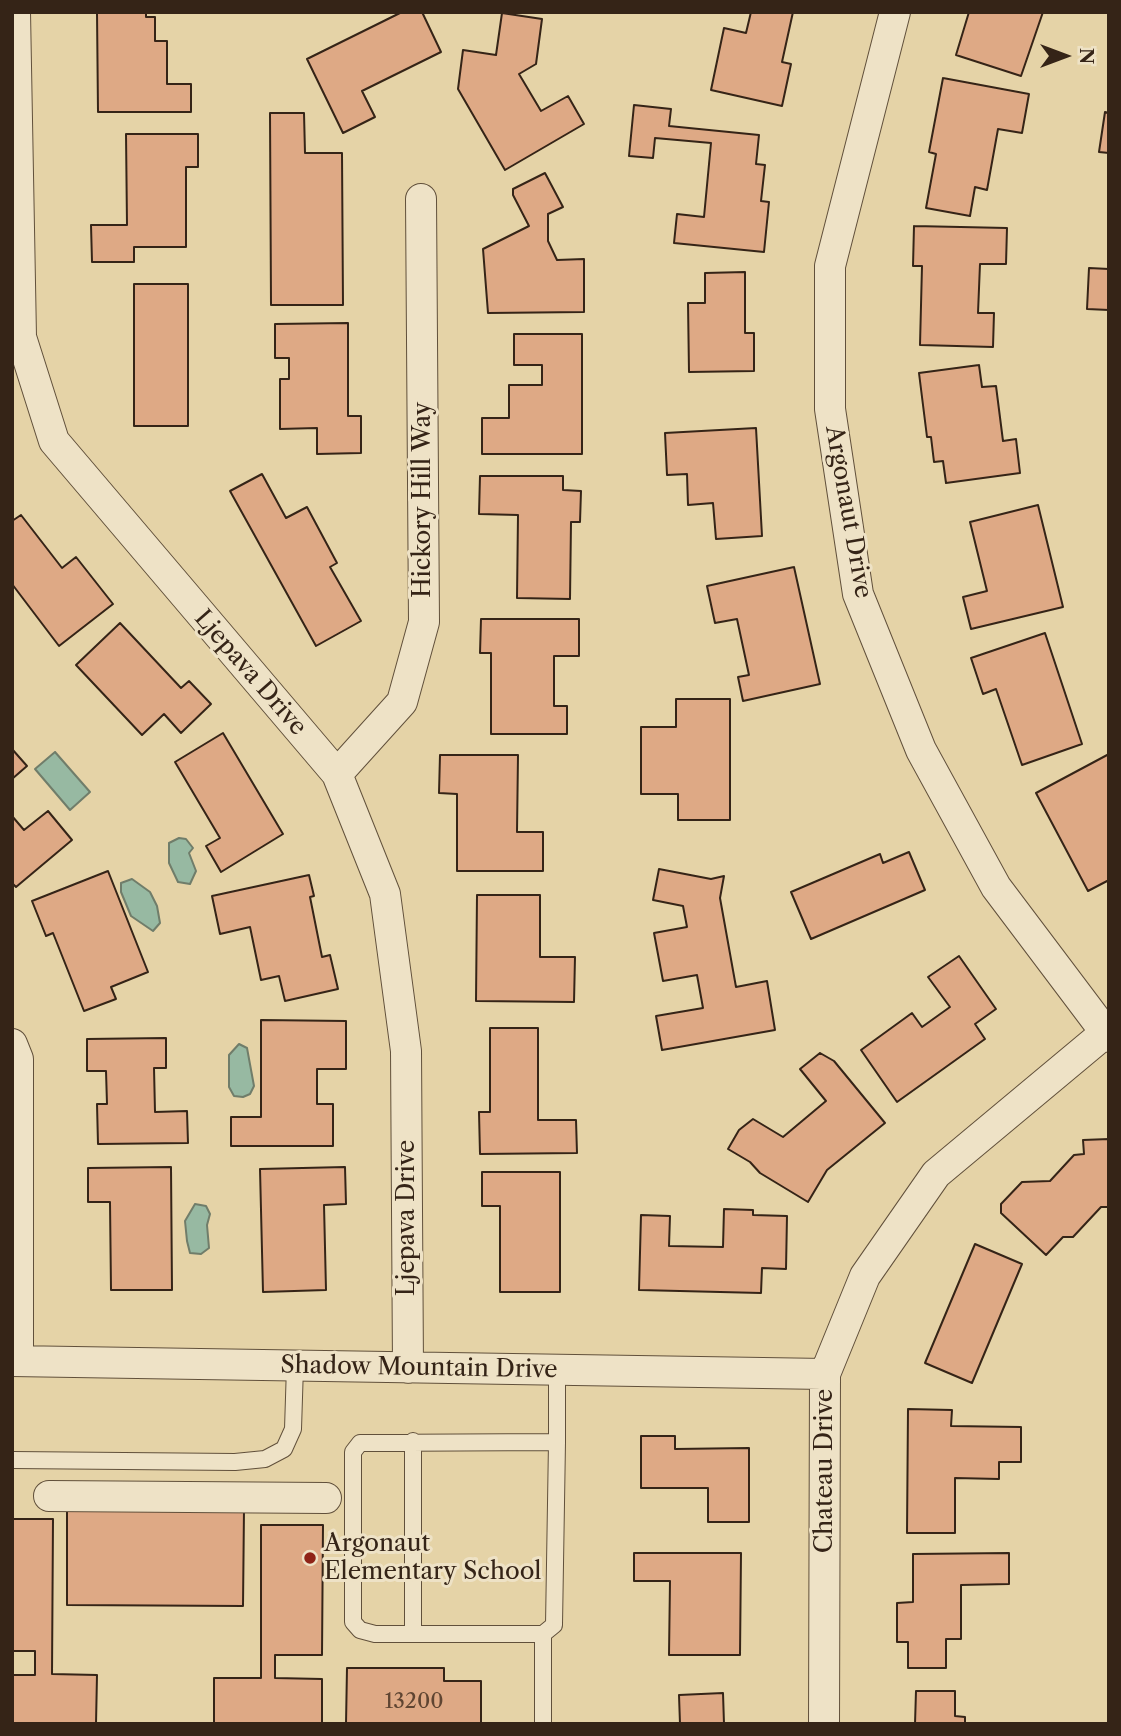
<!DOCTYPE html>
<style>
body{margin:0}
#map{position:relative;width:1121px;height:1736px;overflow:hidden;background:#e5d3a7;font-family:"Libre Caslon Text",serif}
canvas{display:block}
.frame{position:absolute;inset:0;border:14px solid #352417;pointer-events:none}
.north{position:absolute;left:1030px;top:21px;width:70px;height:70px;-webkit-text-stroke:5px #eee2c6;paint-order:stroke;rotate:90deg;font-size:19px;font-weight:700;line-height:28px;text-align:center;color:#352417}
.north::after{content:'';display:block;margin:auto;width:24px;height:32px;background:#352417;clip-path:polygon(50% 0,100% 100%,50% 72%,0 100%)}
</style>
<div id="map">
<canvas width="1121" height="1736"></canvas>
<div class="frame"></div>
<div class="north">N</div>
</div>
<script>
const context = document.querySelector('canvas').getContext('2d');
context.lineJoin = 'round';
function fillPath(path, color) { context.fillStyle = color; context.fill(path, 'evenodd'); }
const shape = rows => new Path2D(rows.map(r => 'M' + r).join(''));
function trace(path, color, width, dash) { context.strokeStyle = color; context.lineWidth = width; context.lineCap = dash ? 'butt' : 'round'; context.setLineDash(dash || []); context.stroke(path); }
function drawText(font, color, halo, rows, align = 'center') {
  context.font = font + ' "Libre Caslon Text",serif'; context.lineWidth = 6; context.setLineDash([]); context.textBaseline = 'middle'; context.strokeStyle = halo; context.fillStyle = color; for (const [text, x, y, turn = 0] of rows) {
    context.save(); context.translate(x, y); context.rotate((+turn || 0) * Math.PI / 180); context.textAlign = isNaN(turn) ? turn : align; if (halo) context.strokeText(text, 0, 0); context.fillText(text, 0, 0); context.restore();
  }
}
const water = shape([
 [55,752,90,792,70,810,35,769,55,752],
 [179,838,186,839,193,848,189,853,196,871,190,884,178,882,169,863,169,843,179,838],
 [132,879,150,892,157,906,160,923,153,931,131,916,121,892,121,883,132,879],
 [239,1044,247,1048,254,1086,250,1094,243,1097,234,1096,229,1087,229,1055,239,1044],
 [195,1204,206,1206,210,1214,207,1225,209,1248,201,1254,190,1253,187,1241,185,1221,195,1204]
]);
fillPath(water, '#97b9a2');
trace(water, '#707d6a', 2);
const building = shape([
 [97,12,146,12,146,17,155,17,155,41,167,41,167,84,191,84,191,112,98,112,97,12],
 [402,12,422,12,441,52,362,91,375,117,343,133,307,59,402,12],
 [751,12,793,12,782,62,791,64,782,106,711,90,724,28,746,33,751,12],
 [969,12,1043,12,1021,76,956,55,969,12],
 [502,13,542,19,536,64,519,74,541,111,568,96,584,124,505,170,458,89,463,50,496,55,502,13],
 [943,78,1029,94,1022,133,998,129,987,190,975,187,970,216,926,208,936,154,929,152,943,78],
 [634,105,671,109,669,126,759,135,756,164,765,165,761,201,769,202,764,252,674,243,677,214,704,217,711,143,655,138,653,158,629,156,634,105],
 [1105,112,1109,113,1109,153,1099,152,1105,112],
 [270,113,304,113,305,153,342,153,343,305,271,305,270,113],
 [126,134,198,134,198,167,186,167,186,247,134,247,134,262,92,262,91,225,127,225,126,134],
 [545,173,563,207,548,214,548,241,557,260,584,259,584,312,488,313,483,249,529,226,513,195,513,189,545,173],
 [914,226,1007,228,1006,264,980,264,978,313,994,313,993,347,920,345,922,266,913,266,914,226],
 [1089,268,1109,269,1109,310,1087,309,1089,268],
 [745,272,745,333,754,333,754,371,689,372,688,303,705,303,705,273,745,272],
 [134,284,188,284,188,426,134,426,134,284],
 [348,323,348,416,361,416,361,453,317,454,317,428,280,429,280,379,289,379,289,358,275,358,275,324,348,323],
 [514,334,582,334,582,454,482,454,482,418,509,418,509,385,542,385,542,365,514,365,514,334],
 [979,365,982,387,996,386,1003,441,1016,439,1020,473,946,483,943,461,934,462,931,437,927,437,919,373,979,365],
 [756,428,762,536,716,539,713,503,688,505,687,474,667,475,665,433,756,428],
 [262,474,286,518,307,507,337,563,330,567,361,621,316,646,230,491,262,474],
 [480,476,563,476,563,490,581,491,580,522,571,522,570,599,517,598,518,515,479,514,480,476],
 [1038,505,1063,607,971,629,963,597,987,591,970,522,1038,505],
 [21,515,62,568,76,557,113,604,59,646,12,584,12,521,21,515],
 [794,567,820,684,743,701,738,677,749,675,737,619,715,623,707,586,794,567],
 [481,619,579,619,579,656,554,656,554,706,567,706,567,734,491,734,491,653,480,653,481,619],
 [120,623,181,688,189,681,211,704,181,733,164,714,142,735,76,665,120,623],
 [1045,633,1082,744,1022,765,996,689,983,694,971,658,1045,633],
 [676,699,730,699,730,820,678,820,678,794,641,794,641,727,676,727,676,699],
 [223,733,283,834,221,872,206,846,220,838,175,762,223,733],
 [12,749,27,766,12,779,12,749],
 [1109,754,1109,880,1088,891,1036,793,1109,754],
 [440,755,518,755,517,832,543,832,543,871,457,871,457,794,439,793,440,755],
 [48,811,72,840,16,887,12,883,12,816,24,830,48,811],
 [909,852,925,890,811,939,791,892,880,854,883,863,909,852],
 [659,869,711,879,724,876,720,898,736,987,767,981,775,1030,662,1050,656,1016,703,1008,697,975,663,981,654,933,687,927,683,906,653,900,659,869],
 [108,871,148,972,111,987,116,999,84,1011,53,933,46,936,32,901,108,871],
 [309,875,314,896,310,897,322,957,330,955,338,989,285,1001,279,976,261,980,250,927,220,934,212,896,309,875],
 [477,895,540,895,540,957,575,957,574,1002,476,1001,477,895],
 [959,956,996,1009,975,1024,985,1039,897,1102,861,1050,912,1013,922,1027,950,1007,928,977,959,956],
 [261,1020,346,1021,346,1069,317,1069,317,1104,333,1104,333,1146,231,1146,231,1117,261,1117,261,1020],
 [490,1028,538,1028,538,1120,576,1120,577,1153,480,1154,479,1112,490,1112,490,1028],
 [166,1038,166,1068,154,1068,155,1112,187,1111,188,1143,98,1144,97,1104,107,1104,106,1071,87,1071,87,1039,166,1038],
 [820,1053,834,1061,885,1123,827,1170,808,1202,760,1173,750,1162,728,1149,739,1130,753,1119,783,1137,826,1101,800,1069,820,1053],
 [1109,1139,1109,1207,1101,1207,1073,1237,1063,1237,1046,1255,1001,1213,1001,1204,1022,1182,1050,1181,1074,1155,1084,1154,1083,1140,1109,1139],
 [171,1167,172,1290,111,1290,110,1202,88,1202,88,1168,171,1167],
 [345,1167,346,1204,324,1205,326,1290,263,1292,260,1169,345,1167],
 [482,1172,560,1172,560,1292,500,1292,500,1206,482,1206,482,1172],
 [724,1209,753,1210,753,1215,787,1216,786,1269,762,1268,761,1293,639,1290,641,1215,670,1216,669,1246,723,1247,724,1209],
 [975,1244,1022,1264,972,1383,925,1363,975,1244],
 [908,1409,952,1410,951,1426,1021,1427,1021,1462,999,1462,999,1479,955,1478,955,1533,907,1533,908,1409],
 [641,1436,675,1436,675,1449,749,1448,749,1522,708,1522,708,1488,641,1488,641,1436],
 [67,1508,244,1509,243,1606,67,1605,67,1508],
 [12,1519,53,1519,52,1674,97,1675,96,1724,12,1724,12,1675,35,1675,35,1651,12,1651,12,1519],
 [261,1525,323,1525,322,1655,275,1655,275,1678,322,1679,322,1724,214,1724,214,1678,261,1678,261,1525],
 [634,1553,741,1553,740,1655,669,1655,670,1581,634,1581,634,1553],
 [1009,1553,1009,1584,961,1585,961,1639,946,1639,946,1668,908,1668,908,1642,897,1642,897,1603,913,1602,913,1554,1009,1553],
 [347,1668,444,1668,444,1681,481,1681,481,1724,346,1724,347,1668],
 [916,1691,955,1691,955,1716,965,1717,965,1724,915,1724,916,1691],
 [723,1693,724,1724,674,1724,680,1724,679,1695,723,1693]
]);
fillPath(building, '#dea985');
trace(building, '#352417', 2);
const lane = shape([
 [557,1370,557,1442,554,1625,543,1634,375,1634,360,1630,353,1622,353,1452,360,1443,557,1442],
 [12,1460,235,1462,265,1459,284,1449,293,1429,295,1366],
 [413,1634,413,1441],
 [543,1634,543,1724]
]);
const street = shape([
 [15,12,21,337,54,441,337,774,385,894,406,1051,408,1368],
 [895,12,830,266,830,409,858,594,921,750,996,887,1109,1037],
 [337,774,402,702,424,622,421,199],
 [12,1044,18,1059,18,1361],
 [12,1361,825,1374],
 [49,1496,326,1498],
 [824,1724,825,1374,865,1276,936,1174,1105,1033]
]);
trace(lane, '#61503b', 18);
trace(street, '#61503b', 32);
trace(lane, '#eee2c6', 16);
trace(street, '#eee2c6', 30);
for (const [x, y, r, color] of [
 [310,1558,7,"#8f2418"]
]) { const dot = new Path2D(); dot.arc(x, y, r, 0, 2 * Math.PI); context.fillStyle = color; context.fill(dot); trace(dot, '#eee2c6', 2.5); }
drawText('21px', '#5f4532', null, [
 ["13200",414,1702]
]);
drawText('24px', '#352417', '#eee2c6', [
 ["Hickory Hill Way",423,500,-90],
 ["Argonaut Drive",848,512,80],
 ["Ljepava Drive",250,673,49],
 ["Ljepava Drive",407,1218,-90],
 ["Shadow Mountain Drive",419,1368,1],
 ["Chateau Drive",825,1471,-90]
]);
drawText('24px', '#352417', '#eee2c6', [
 ["Argonaut",324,1544],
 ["Elementary School",324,1572]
], 'left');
</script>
